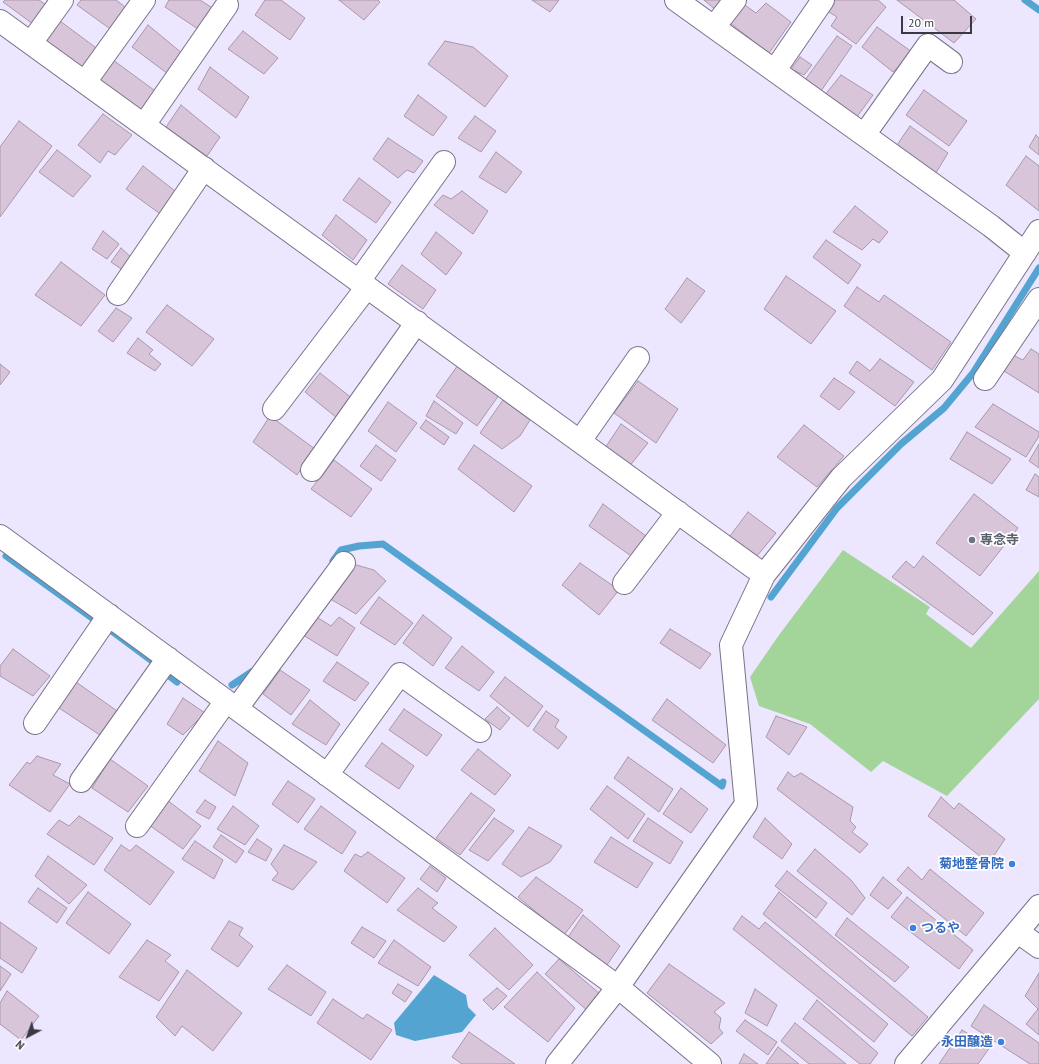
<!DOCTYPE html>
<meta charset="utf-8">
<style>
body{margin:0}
#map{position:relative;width:1039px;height:1064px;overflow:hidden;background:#ede6ff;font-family:"PT Sans",sans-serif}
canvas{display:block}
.north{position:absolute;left:8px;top:1016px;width:40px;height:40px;-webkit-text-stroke:3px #fff;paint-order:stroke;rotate:221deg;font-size:11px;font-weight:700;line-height:16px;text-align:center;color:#3a3841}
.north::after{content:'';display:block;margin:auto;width:14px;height:18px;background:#3a3841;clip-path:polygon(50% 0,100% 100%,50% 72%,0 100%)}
.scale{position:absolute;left:901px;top:16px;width:71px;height:18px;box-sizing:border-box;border:2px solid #3a3841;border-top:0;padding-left:5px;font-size:12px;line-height:14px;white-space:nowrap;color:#3a3841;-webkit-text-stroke:3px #fff;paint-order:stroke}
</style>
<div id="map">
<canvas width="1039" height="1064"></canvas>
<div class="north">N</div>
<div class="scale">20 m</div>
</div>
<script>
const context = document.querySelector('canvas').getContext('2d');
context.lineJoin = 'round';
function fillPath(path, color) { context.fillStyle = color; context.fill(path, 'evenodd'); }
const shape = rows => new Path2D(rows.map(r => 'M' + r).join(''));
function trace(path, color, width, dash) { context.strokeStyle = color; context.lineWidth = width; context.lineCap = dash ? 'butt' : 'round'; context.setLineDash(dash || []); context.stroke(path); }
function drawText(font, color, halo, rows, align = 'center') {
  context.font = font + ' "PT Sans","Noto Sans JP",sans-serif'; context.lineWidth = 3.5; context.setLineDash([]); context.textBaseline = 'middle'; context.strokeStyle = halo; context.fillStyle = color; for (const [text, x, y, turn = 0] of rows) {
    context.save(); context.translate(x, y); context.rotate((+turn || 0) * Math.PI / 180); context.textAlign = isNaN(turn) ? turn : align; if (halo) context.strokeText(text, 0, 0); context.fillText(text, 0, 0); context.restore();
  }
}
fillPath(shape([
 [843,550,930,607,926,614,971,648,1039,571,1039,699,947,796,883,761,871,772,810,724,759,706,750,677,779,635]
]), '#a3d59b');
fillPath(shape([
 [434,975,466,995,468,1007,476,1015,462,1032,415,1041,396,1035,394,1023]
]), '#53a4d1');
trace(shape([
 [1025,0,1039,10],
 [6,556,92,618],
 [333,561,341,550,359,546,383,544,722,786,723,782],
 [771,597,837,508,901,444,944,408,973,373,1039,268],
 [113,632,152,661],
 [168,675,177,682],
 [232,685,253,671]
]), '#53a4d1', 7);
const building = shape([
 [5,0,39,0,46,5,33,24,3,2,5,0],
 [81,0,116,0,129,10,113,31,77,5,81,0],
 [169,0,200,0,214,9,198,29,165,7,169,0],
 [265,0,281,0,305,18,290,40,255,15,265,0],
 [339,0,378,0,380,2,364,20,339,0],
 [532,0,559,0,550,12,532,0],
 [704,0,725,0,717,11,704,0],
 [831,0,878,0,886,7,856,44,831,26,837,17,824,9,831,0],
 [897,0,954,0,976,19,954,43,897,0],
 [742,3,756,13,766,3,791,22,769,53,730,23,742,3],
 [60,21,99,50,85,70,45,43,60,21],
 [148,25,183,54,168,74,132,47,148,25],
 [877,27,912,52,893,72,862,47,877,27],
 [243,31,278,58,264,74,228,49,243,31],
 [837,36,852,46,821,91,805,80,837,36],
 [445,41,473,47,508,76,485,107,428,64,445,41],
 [800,57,812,65,804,75,791,69,800,57],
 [113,60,158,93,143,112,99,81,113,60],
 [210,67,249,97,236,118,198,89,210,67],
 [841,75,873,95,856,118,824,96,841,75],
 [924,90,967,121,949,146,906,115,924,90],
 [418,95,447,117,433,136,404,116,418,95],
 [181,105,220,137,207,156,166,127,181,105],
 [103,114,132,135,115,155,108,151,100,163,78,145,103,114],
 [475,116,496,131,481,152,458,138,475,116],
 [19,121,52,146,0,217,0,147,19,121],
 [910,126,948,153,934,176,895,148,910,126],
 [1036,135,1039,138,1039,155,1029,147,1036,135],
 [388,138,423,161,414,173,407,170,398,178,373,159,388,138],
 [57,150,91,176,73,197,39,172,57,150],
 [496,152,522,172,506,193,479,177,496,152],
 [1026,156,1039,166,1039,211,1006,185,1026,156],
 [143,166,179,194,163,216,126,189,143,166],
 [359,178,391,202,376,223,343,200,359,178],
 [462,191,488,211,473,234,434,205,443,195,451,199,462,191],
 [855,206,888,232,879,243,873,239,862,250,833,232,855,206],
 [336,215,367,240,353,260,322,235,336,215],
 [103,231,119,244,107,259,92,249,103,231],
 [436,232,462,253,446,275,421,254,436,232],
 [826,240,861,265,848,284,813,257,826,240],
 [121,248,132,258,124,271,111,262,121,248],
 [61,262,105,295,81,326,35,295,61,262],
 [402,265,436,290,423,309,388,284,402,265],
 [786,276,836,311,811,344,764,309,786,276],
 [687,278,705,291,681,323,665,309,687,278],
 [857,287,879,302,884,295,951,342,932,370,844,306,857,287],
 [167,305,214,339,192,366,146,332,167,305],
 [116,308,132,318,113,342,98,331,116,308],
 [138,338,153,350,149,354,161,364,155,371,127,353,138,338],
 [1031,349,1039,354,1039,393,1004,371,1013,355,1023,360,1031,349],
 [880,359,914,382,895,406,849,373,857,361,870,371,880,359],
 [0,364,10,372,0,385,0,364],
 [458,365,499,395,477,426,436,396,458,365],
 [320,373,353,399,337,418,305,392,320,373],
 [834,378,855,392,839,410,820,396,834,378],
 [638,381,678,409,656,443,614,413,638,381],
 [503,400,530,420,520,436,502,449,480,433,503,400],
 [434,401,463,423,456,434,426,416,434,401],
 [388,402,417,423,396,452,368,431,388,402],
 [993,404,1039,432,1039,436,1026,457,975,427,993,404],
 [270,416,315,449,297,475,253,442,270,416],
 [426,420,449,437,444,445,420,428,426,420],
 [621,424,648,443,628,468,605,448,621,424],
 [804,425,844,456,817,487,777,457,804,425],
 [967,432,1011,459,992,484,950,459,967,432],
 [1039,444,1039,468,1029,461,1039,444],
 [376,445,396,460,381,481,360,466,376,445],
 [474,445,532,486,514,512,458,469,474,445],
 [334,460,372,489,351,517,311,489,334,460],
 [1035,474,1039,477,1039,497,1026,490,1035,474],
 [974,494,1018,528,980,576,936,543,974,494],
 [603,504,650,539,634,558,589,526,603,504],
 [748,512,776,533,757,556,730,536,748,512],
 [923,556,993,613,973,635,892,577,906,561,914,568,923,556],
 [580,563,619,590,599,615,562,585,580,563],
 [353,564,374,570,386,581,356,614,327,597,353,564],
 [379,597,413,623,395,645,360,623,379,597],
 [423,615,452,638,433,666,403,643,423,615],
 [315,616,331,626,339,617,355,628,337,656,303,635,315,616],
 [670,629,711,654,700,669,660,643,670,629],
 [462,646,494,672,479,691,445,668,462,646],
 [13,649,50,676,33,696,0,676,0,666,13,649],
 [337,662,369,683,355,701,323,681,337,662],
 [280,670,310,690,291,715,263,694,280,670],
 [505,677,543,706,528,727,490,696,505,677],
 [76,682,120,713,103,737,59,708,76,682],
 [183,698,205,713,183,735,167,724,183,698],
 [667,699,726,745,713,763,652,720,667,699],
 [310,700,340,724,326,745,292,724,310,700],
 [497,707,510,718,500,730,485,719,497,707],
 [404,709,442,735,427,756,389,730,404,709],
 [546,711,559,720,555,727,567,737,558,749,533,730,546,711],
 [776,716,807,727,789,755,766,737,776,716],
 [218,741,248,763,235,796,199,771,218,741],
 [382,743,414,766,399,789,365,766,382,743],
 [478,749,511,775,495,795,461,770,478,749],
 [37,756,61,764,53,775,70,784,50,812,9,785,27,762,30,764,37,756],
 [628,757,673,789,659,812,614,778,628,757],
 [110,759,148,786,128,812,92,788,110,759],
 [788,772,794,777,801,773,853,807,850,821,856,827,852,832,868,844,860,853,777,789,788,772],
 [288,781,315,799,298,823,272,804,288,781],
 [607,786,645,814,628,839,590,809,607,786],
 [681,788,708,809,691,833,663,814,681,788],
 [471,793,495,810,460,855,436,838,471,793],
 [941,797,954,809,959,803,1005,839,989,863,928,816,941,797],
 [167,800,201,826,183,849,149,825,167,800],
 [205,800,216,807,209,819,196,812,205,800],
 [233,806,259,826,245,845,217,829,233,806],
 [321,806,356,832,342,854,304,829,321,806],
 [79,816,113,838,94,865,47,834,59,820,69,826,79,816],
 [494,818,514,831,488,861,469,850,494,818],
 [648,818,683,842,670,864,633,841,648,818],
 [765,818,792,844,782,859,753,837,765,818],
 [529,827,562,846,550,862,521,877,502,864,529,827],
 [221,835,244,851,236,863,213,847,221,835],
 [611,837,653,863,637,888,594,862,611,837],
 [257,839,272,849,266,861,248,852,257,839],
 [195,841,223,860,214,879,182,859,195,841],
 [121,845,130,851,136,845,174,872,150,905,104,870,121,845],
 [284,845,317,862,293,890,272,880,278,873,271,864,284,845],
 [815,849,851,880,865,898,852,915,797,871,815,849],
 [368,852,405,878,387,903,344,871,355,854,361,857,368,852],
 [48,856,87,885,69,904,35,876,48,856],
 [430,866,446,878,437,892,420,879,430,866],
 [908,867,922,880,930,869,984,913,966,936,897,880,908,867],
 [787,871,827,903,816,918,775,886,787,871],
 [536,877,583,910,564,935,518,897,536,877],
 [883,877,902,893,888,909,870,895,883,877],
 [38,888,67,908,57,923,28,902,38,888],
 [418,888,438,903,432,908,457,927,444,942,397,910,418,888],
 [88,892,131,924,109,954,66,923,88,892],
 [779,892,928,1017,912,1036,763,914,779,892],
 [907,897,973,950,959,969,891,917,907,897],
 [583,915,620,946,605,968,566,940,583,915],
 [742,916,759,929,765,922,888,1024,874,1042,733,929,742,916],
 [847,918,909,967,895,982,835,935,847,918],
 [229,921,243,928,239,935,253,946,238,967,211,949,229,921],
 [0,922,37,948,22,973,0,958,0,922],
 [362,927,386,941,374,958,351,943,362,927],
 [495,928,533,965,509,990,469,955,495,928],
 [147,940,171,955,165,961,179,972,159,1001,119,977,147,940],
 [394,940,431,967,418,986,378,963,394,940],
 [559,959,600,994,588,1011,545,974,559,959],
 [669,964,725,1003,714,1012,721,1018,719,1028,723,1033,711,1044,647,993,669,964],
 [287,965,326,992,311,1016,268,989,287,965],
 [0,966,11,974,0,991,0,966],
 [187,970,242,1013,213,1051,182,1026,175,1036,156,1017,187,970],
 [537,972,575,1008,548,1042,504,1007,537,972],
 [1039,973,1039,1035,1026,1024,1038,1009,1025,996,1039,973],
 [398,984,412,992,405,1002,392,993,398,984],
 [497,988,507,996,493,1010,483,1000,497,988],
 [755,989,777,1005,767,1026,745,1013,755,989],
 [7,991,39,1016,21,1040,0,1024,0,1003,7,991],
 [333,999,363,1019,367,1014,392,1030,371,1060,317,1023,333,999],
 [817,1000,878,1053,870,1064,860,1064,803,1019,817,1000],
 [984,1005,1039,1043,1039,1064,1030,1064,971,1026,984,1005],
 [745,1020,777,1042,768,1055,736,1031,745,1020],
 [795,1023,846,1064,809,1064,781,1041,795,1023],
 [962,1030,990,1047,978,1064,939,1064,962,1030],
 [469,1032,515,1064,462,1064,452,1057,469,1032],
 [778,1047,799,1064,766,1064,778,1047],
 [744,1054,758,1064,739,1064,744,1054]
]);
fillPath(building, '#d9c5da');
trace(building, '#a997aa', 1);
const minor = shape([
 [676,0,991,226,1025,253],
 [0,21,764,575],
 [714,27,735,0],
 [31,43,62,0],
 [775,70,823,0],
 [85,82,144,0],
 [144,125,227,5],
 [864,135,928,45,951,62],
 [359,281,444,162],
 [118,294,204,168],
 [985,379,1039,299],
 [274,409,367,287],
 [580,441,638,358],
 [312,470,417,322],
 [0,536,618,987,710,1064],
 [624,583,678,512],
 [237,708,344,563],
 [35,723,109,615],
 [327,775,400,674,480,731],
 [81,781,168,658],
 [137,826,226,701],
 [1018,932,1039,947],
 [557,1064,618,987,746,804,731,645,764,575,841,478,942,380,1039,231]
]);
const tertiary = shape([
 [906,1064,1039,906]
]);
trace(minor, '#7a7389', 24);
trace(tertiary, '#7a7389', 24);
trace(minor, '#fff', 22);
trace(tertiary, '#fff', 22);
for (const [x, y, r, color] of [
 [972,540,4,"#6b7280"],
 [1012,864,4,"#3f7fe0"],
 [913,928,4,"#3f7fe0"],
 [1001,1042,4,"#3f7fe0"]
]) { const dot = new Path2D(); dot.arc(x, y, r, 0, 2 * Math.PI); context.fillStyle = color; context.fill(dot); trace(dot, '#fff', 1.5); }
drawText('bold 13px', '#5b616d', '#fff', [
 ["専念寺",980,540]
], 'left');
drawText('bold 13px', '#366cbe', '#fff', [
 ["菊地整骨院",1004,864],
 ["つるや",921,928,"left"],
 ["永田醸造",993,1042]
], 'right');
</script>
